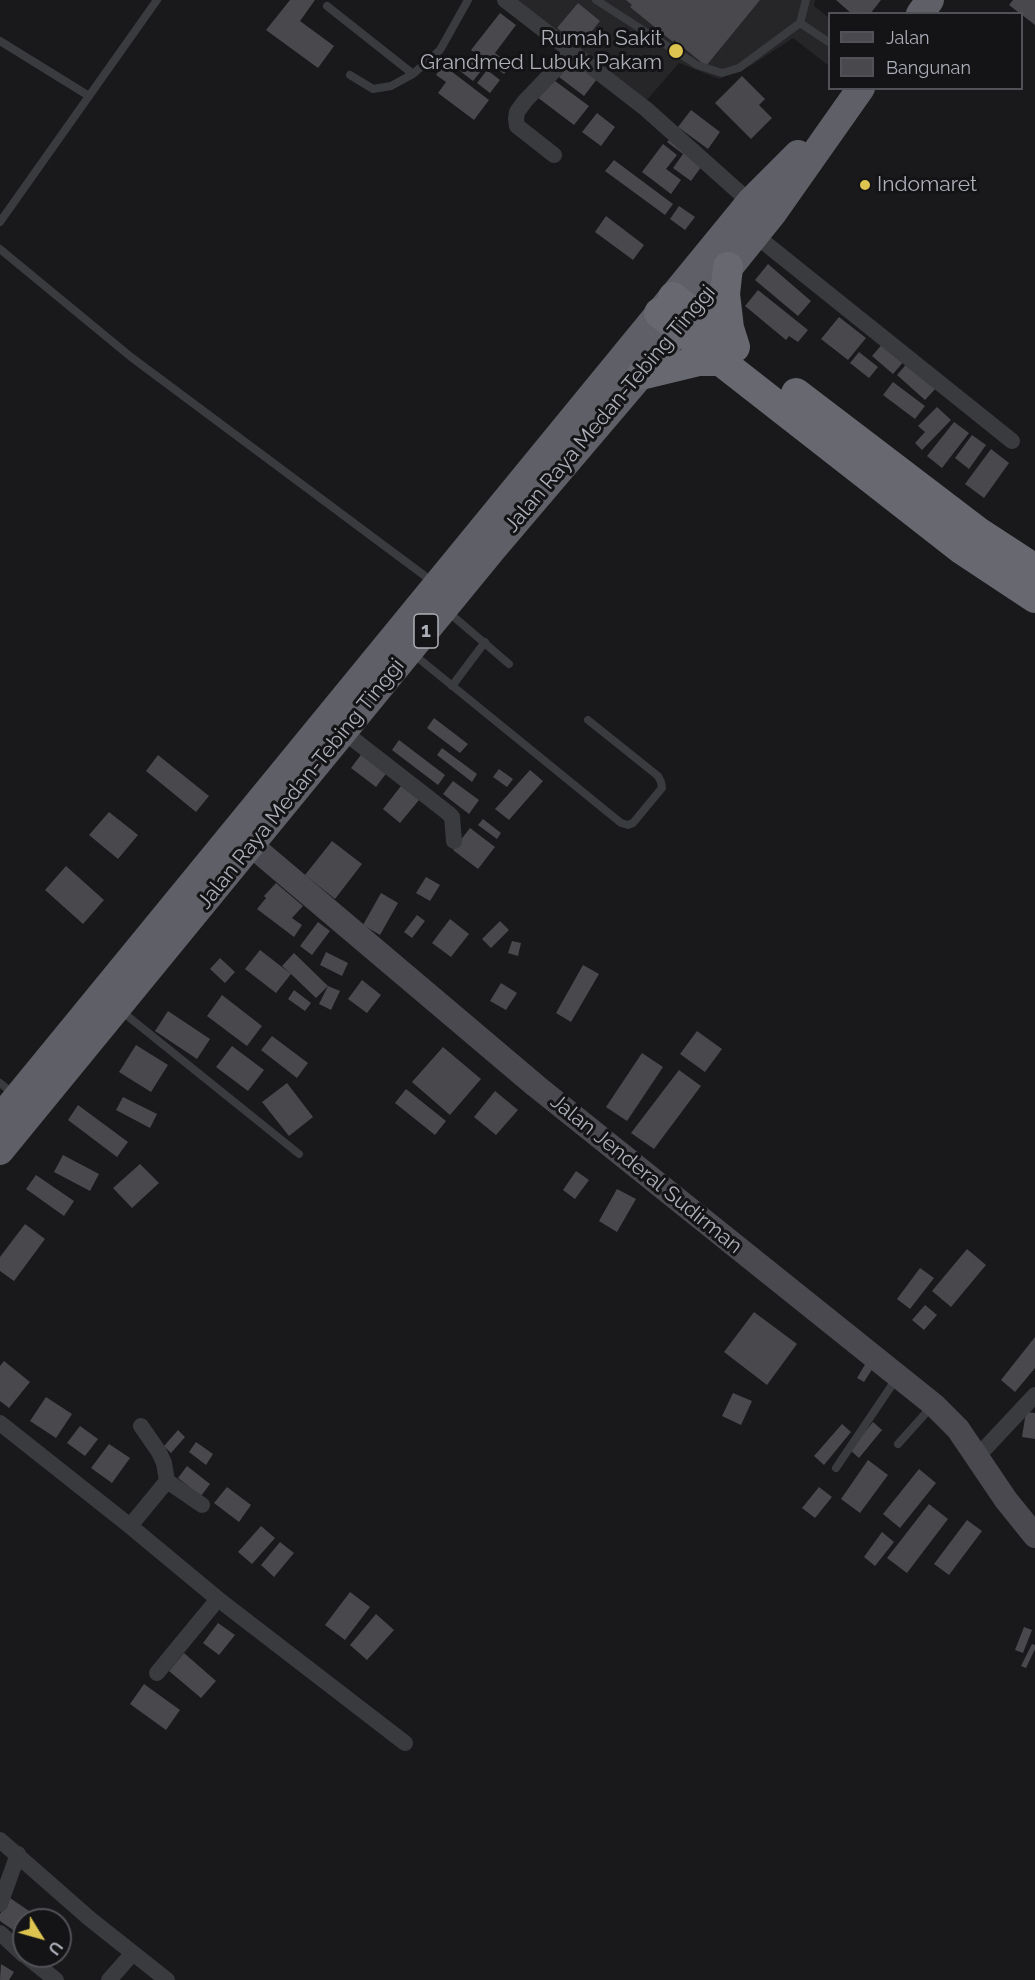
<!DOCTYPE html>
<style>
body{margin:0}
#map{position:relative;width:1035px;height:1980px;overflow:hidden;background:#19191b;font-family:Raleway,sans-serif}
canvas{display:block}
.legend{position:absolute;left:828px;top:12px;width:195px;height:78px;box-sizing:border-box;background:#141416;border:2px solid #515257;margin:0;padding:8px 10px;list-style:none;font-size:18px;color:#adafb9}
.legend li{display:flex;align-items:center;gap:12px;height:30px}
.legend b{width:30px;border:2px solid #515257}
.north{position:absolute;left:12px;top:1908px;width:60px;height:60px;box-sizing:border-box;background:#141416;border:2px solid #515257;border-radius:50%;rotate:127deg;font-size:16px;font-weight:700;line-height:24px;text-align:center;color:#adafb9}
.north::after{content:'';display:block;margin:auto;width:21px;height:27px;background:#ddc34f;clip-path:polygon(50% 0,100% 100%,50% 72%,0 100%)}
</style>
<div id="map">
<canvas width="1035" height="1980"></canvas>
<ul class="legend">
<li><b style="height:8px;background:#49494f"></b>Jalan</li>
<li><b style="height:16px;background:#49494d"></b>Bangunan</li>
</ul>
<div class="north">U</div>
</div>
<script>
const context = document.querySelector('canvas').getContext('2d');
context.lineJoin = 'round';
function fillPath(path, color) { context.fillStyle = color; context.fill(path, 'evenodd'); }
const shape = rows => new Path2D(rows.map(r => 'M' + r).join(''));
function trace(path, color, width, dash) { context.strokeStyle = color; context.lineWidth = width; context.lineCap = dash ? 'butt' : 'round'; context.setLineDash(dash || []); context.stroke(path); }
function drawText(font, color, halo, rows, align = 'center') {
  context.font = font + ' Raleway,sans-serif'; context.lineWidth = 6; context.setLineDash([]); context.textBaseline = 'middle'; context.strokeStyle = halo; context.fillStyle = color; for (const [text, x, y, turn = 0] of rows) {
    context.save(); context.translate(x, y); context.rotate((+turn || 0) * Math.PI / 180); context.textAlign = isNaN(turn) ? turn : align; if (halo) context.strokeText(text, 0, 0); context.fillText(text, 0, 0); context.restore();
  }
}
fillPath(shape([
 [511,0,815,0,814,6,829,18,829,66,793,38,752,65,719,79,679,63,646,101]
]), '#262528');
fillPath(shape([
 [290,0,315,0,300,21,334,46,318,68,266,30],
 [626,0,760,0,706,66,674,40,673,42,630,7,632,5],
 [836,0,881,0,870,14,852,14],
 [1013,0,1035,0,1035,25,1009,5],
 [578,3,600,21,580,46,557,28],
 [500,13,516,25,495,53,511,65,504,74,471,50],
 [471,56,485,66,473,81,460,71],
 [572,60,597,79,584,96,559,77],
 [443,65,489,100,474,120,438,93,446,82,436,75],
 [487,70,500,80,490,93,477,83],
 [742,76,765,99,759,105,772,118,751,139,715,103],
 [551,78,589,106,574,125,537,97],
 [691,110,720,132,708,149,678,127],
 [597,113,615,127,601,146,582,132],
 [671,138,704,163,691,181,673,168,683,154,667,142],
 [663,144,677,155,666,169,681,180,671,194,642,172],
 [614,160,673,204,665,215,605,171],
 [679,206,695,217,685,230,670,219],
 [606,216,644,245,633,260,595,232],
 [768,264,811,301,798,316,755,280],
 [758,290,808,330,798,342,789,336,786,340,745,306],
 [839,317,866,338,848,360,821,339],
 [884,342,905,360,893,374,872,356],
 [859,352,878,367,869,378,850,363],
 [909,361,938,386,925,400,897,375],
 [893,382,925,406,915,419,883,395],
 [937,407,951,420,922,450,915,443,925,432,918,426],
 [954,422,969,433,942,468,927,456],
 [972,435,986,445,969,469,955,458],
 [991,449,1009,463,984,498,965,484],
 [434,718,468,744,460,753,427,728],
 [399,740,445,775,438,785,392,750],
 [442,748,477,774,472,782,437,755],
 [363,752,388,771,376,787,351,768],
 [158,755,209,796,196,812,146,771],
 [499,769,513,779,507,787,493,777],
 [530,770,543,781,509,820,495,809],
 [453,781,479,800,469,814,443,794],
 [401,786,419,800,400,823,383,809],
 [109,812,138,835,118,859,89,835],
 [483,819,501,833,497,839,478,825],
 [470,828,495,847,478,869,453,850],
 [332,841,362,864,335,899,305,875],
 [66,866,104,900,83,924,45,890],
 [426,877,440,885,430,901,416,893],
 [276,883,303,906,292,918,302,925,294,937,257,909,266,898,264,896],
 [381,893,398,903,380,935,363,925],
 [417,915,425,921,412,938,404,932],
 [450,919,469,934,451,957,432,943],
 [500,921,509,930,491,948,482,939],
 [318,922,330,931,312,955,300,946],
 [512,941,521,943,518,956,508,953],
 [260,950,291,974,282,966,294,953,328,986,340,991,331,1010,319,1004,328,986,316,998,291,974,276,993,245,969],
 [326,952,348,963,342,976,320,965],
 [220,958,235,972,225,983,210,969],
 [583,965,599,974,571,1022,556,1013],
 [362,980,381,995,367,1013,348,999],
 [501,983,517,993,506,1010,490,1001],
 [294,990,311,1003,305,1011,288,999],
 [222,995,262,1026,247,1046,207,1016],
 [168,1011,210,1039,197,1059,155,1031],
 [697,1031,722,1049,705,1072,680,1054],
 [272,1036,308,1063,297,1078,261,1050],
 [136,1045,168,1065,151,1092,119,1072],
 [232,1046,264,1070,248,1091,216,1067],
 [443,1047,481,1079,450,1115,412,1082],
 [642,1053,663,1067,627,1121,606,1107],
 [679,1070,701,1086,654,1149,631,1133],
 [287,1083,313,1117,289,1136,262,1102],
 [406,1089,446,1121,435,1135,395,1103],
 [495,1091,518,1110,496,1135,474,1117],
 [123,1097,157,1114,150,1128,116,1110],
 [78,1105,128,1142,117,1157,68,1120],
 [63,1155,99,1174,90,1191,54,1172],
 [140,1164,159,1183,132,1208,113,1188],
 [576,1171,589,1180,575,1199,563,1190],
 [36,1175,74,1201,64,1216,26,1189],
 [617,1189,636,1199,617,1232,599,1221],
 [25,1224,45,1239,14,1281,0,1271,0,1257],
 [967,1249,986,1265,951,1307,932,1291],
 [920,1268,934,1278,910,1309,897,1299],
 [925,1305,937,1315,924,1330,912,1320],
 [754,1312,797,1344,767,1385,724,1352],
 [1035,1337,1035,1368,1015,1392,1001,1380],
 [4,1361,30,1382,9,1408,0,1401,0,1366],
 [866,1363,873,1368,864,1382,857,1378],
 [733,1393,752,1401,741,1425,722,1416],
 [46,1397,72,1414,56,1438,30,1421],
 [1026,1412,1035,1413,1035,1439,1022,1437],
 [873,1422,882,1430,859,1458,850,1450],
 [842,1424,851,1432,824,1465,814,1456],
 [80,1426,98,1439,85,1456,67,1443],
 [178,1430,185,1437,171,1453,164,1446],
 [196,1442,213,1454,206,1465,189,1452],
 [109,1444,130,1458,112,1483,91,1468],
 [868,1460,888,1475,860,1513,841,1499],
 [187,1466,210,1484,201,1496,178,1478],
 [919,1469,936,1483,900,1528,883,1514],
 [227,1487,251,1505,239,1522,214,1503],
 [819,1487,832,1497,815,1518,802,1508],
 [929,1504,948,1519,907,1573,887,1558],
 [967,1520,982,1531,949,1575,934,1564],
 [261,1526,275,1538,252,1564,238,1552],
 [882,1532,894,1542,875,1566,864,1557],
 [280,1542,294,1553,274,1577,261,1565],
 [350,1592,370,1607,345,1640,325,1625],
 [376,1614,394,1630,367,1660,350,1645],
 [218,1623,235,1635,219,1655,203,1643],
 [1024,1627,1032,1630,1023,1653,1015,1650],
 [1032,1644,1035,1645,1035,1649,1026,1668,1021,1666],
 [184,1653,216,1681,201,1698,169,1671],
 [144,1684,180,1710,166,1730,130,1704],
 [10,1898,32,1913,28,1920,24,1920,24,1926,19,1934,0,1921,0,1914],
 [1,1964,14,1972,9,1980,0,1980]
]), '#49494d');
trace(shape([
 [596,0,697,65,722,73,739,68,800,23,806,0],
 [327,6,413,74],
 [800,23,830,43],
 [0,41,89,96],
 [350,75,373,89,391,86,413,74,440,50,468,0],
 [0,222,157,0],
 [0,249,131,357,433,582],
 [447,611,509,664],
 [412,653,621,823,628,825,633,823,662,788,661,782,658,776,588,720],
 [452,686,485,642],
 [120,1010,299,1154],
 [0,1083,15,1095],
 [898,1444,933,1405],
 [836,1468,896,1379]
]), '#3a3b3f', 8);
trace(shape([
 [505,0,646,109,750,202],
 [554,155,517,126,516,119,517,112,525,101,572,52],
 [755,235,1012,441],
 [344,732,448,813,452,817,454,841],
 [0,1423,130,1526,218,1599,405,1743],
 [977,1457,1035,1395],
 [167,1481,202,1505],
 [130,1526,167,1481,164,1463,159,1452,141,1426],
 [157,1673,218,1599],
 [0,1840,90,1919,167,1980],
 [0,1904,18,1854],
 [0,1933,24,1955],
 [26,1956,56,1980],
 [109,1980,133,1953]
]), '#3a3b3f', 16);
trace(shape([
 [237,833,536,1086,934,1405,958,1429,1006,1500,1035,1536]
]), '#49494f', 24);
trace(shape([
 [920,14,930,0],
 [0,1118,750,202,798,154],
 [0,1151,492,550,679,330,773,213,861,88]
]), '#5f6067', 28);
trace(shape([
 [728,267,725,294,729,328,735,347],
 [673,297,732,344],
 [659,313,961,549,1035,598],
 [641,375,699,361,722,361],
 [796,393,977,531,1035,569]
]), '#676870', 30);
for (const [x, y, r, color] of [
 [676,51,8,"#ddc34f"],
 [865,185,6,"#ddc34f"]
]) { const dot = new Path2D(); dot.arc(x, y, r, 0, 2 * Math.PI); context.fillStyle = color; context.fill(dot); trace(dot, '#141416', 2); }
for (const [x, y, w] of [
 [426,631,24]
]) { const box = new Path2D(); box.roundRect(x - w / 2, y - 17, w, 34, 4.5); context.fillStyle = '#141416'; context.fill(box); trace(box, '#adafb9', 1.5); }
drawText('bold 20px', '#adafb9', null, [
 ["1",426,631]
]);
drawText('21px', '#adafb9', '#141416', [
 ["Rumah Sakit",662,39],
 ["Grandmed Lubuk Pakam",662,63],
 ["Indomaret",877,185,"left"]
], 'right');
drawText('21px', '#adafb9', '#141416', [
 ["Jalan Raya Medan-Tebing Tinggi",610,409,-50],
 ["Jalan Raya Medan-Tebing Tinggi",301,784,-51],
 ["Jalan Jenderal Sudirman",646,1174,39]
]);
</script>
